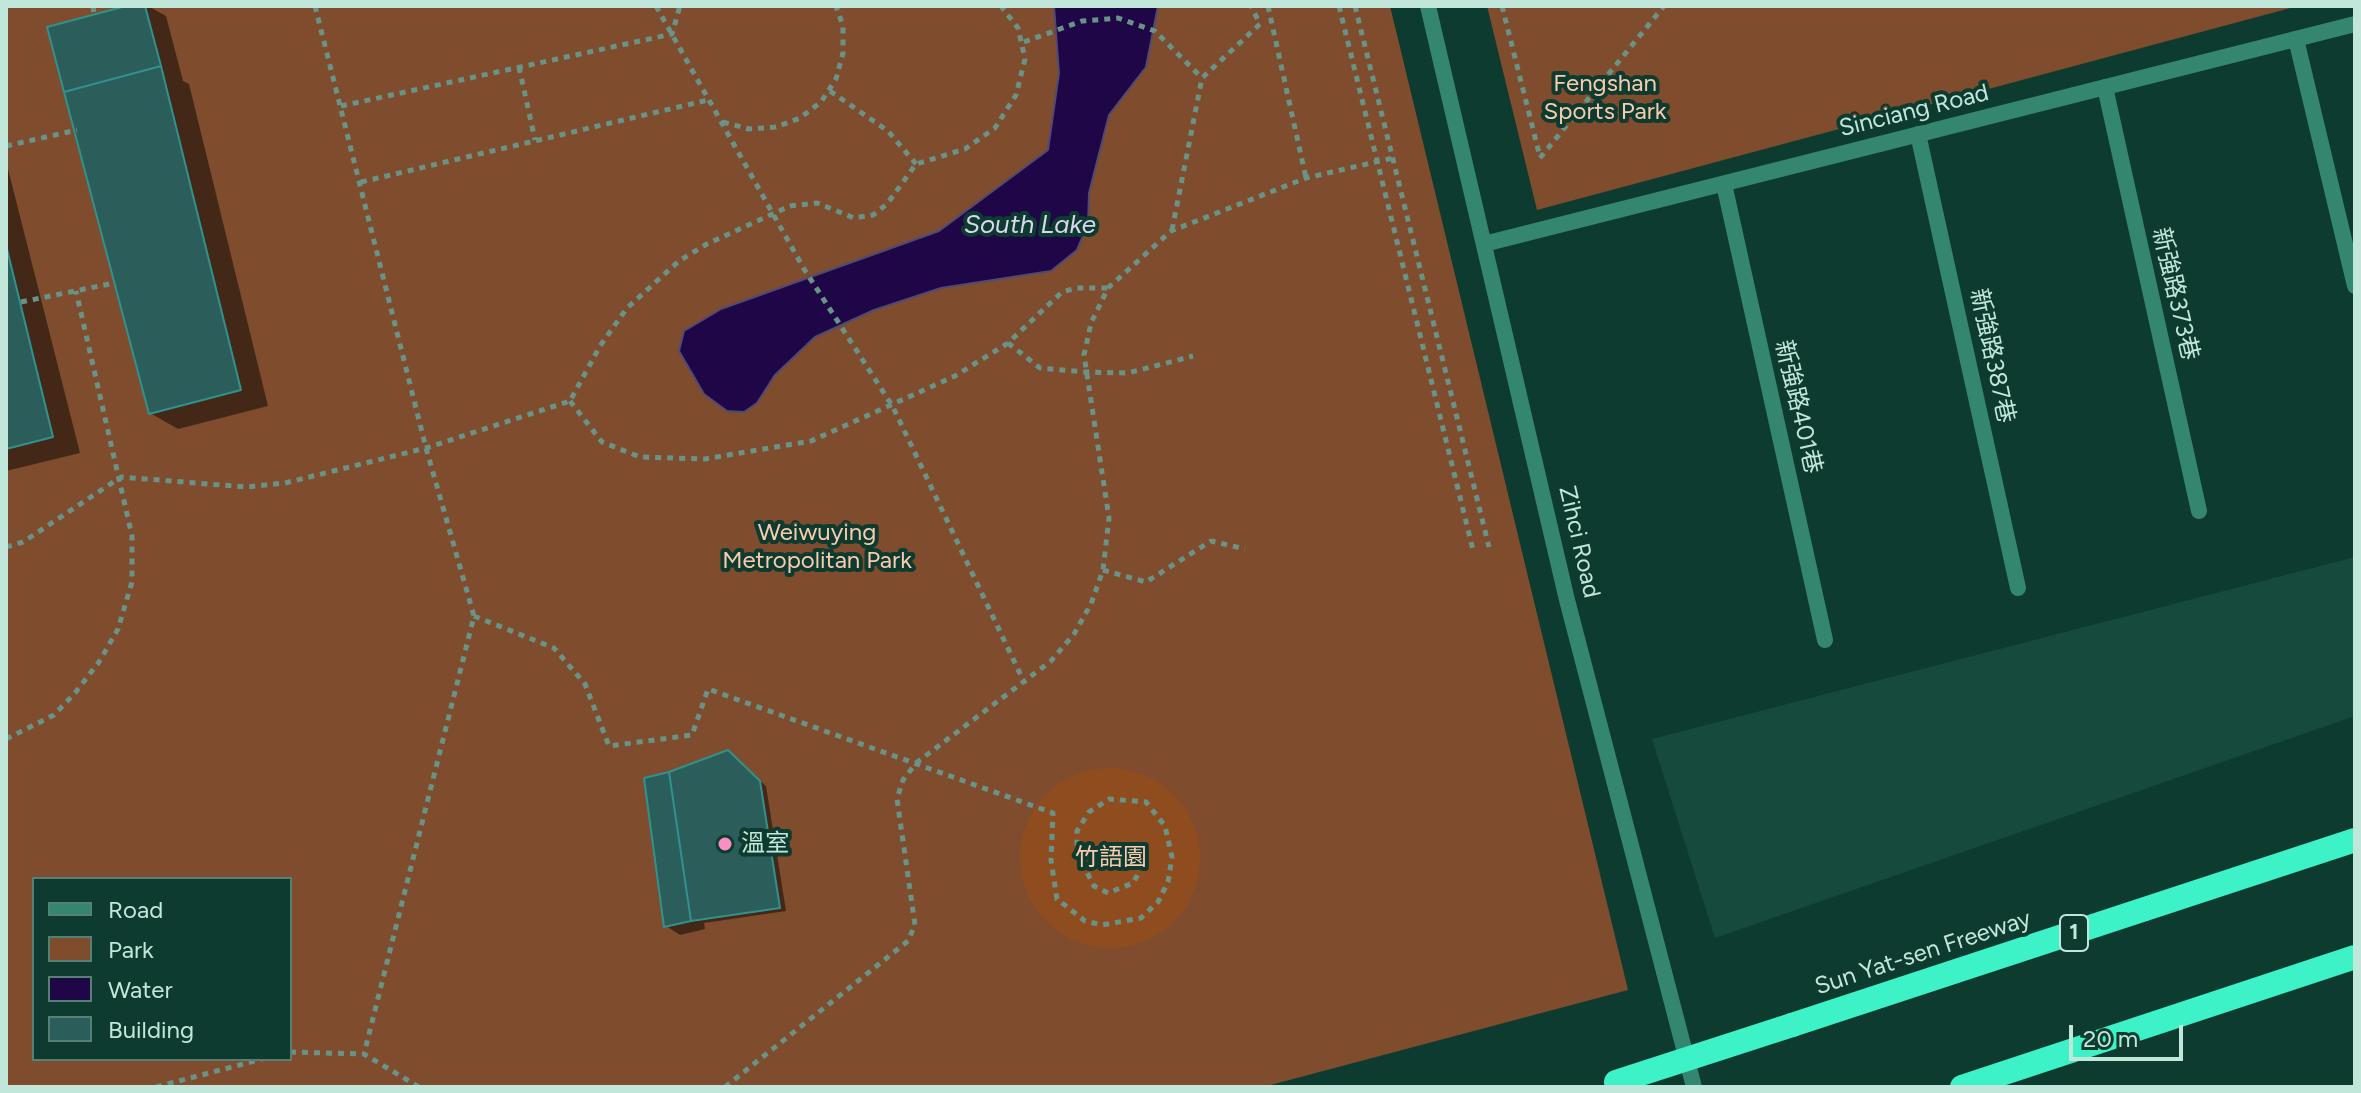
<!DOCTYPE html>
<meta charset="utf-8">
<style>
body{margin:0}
#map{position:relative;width:2361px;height:1093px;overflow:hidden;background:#0e3b2f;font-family:Figtree,sans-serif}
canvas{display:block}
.frame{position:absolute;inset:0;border:8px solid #c1e7da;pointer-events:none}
.legend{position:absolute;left:32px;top:877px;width:260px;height:184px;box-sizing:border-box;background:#0e3b2f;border:2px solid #568073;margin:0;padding:10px 14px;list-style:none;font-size:24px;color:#c1e7da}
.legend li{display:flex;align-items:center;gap:16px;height:40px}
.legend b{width:40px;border:2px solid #568073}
.scale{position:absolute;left:2069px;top:1025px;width:114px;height:36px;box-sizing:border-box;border:4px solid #c1e7da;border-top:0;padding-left:10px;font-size:24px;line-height:28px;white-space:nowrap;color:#c1e7da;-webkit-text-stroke:6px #0e3b2f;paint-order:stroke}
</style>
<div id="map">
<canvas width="2361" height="1093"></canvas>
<div class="frame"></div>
<ul class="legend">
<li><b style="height:10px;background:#34866f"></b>Road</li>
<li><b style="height:22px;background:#7f4c2d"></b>Park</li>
<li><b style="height:22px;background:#1f0747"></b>Water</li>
<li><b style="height:22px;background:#2b5d5b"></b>Building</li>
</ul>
<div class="scale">20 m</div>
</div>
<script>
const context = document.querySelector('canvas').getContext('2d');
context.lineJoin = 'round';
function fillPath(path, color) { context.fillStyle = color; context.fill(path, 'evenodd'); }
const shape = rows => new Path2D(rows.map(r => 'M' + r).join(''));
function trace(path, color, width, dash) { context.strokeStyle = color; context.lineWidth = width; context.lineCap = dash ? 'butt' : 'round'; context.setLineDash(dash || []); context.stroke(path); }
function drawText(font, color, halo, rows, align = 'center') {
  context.font = font + ' Figtree,"Noto Sans TC",sans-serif'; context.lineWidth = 8; context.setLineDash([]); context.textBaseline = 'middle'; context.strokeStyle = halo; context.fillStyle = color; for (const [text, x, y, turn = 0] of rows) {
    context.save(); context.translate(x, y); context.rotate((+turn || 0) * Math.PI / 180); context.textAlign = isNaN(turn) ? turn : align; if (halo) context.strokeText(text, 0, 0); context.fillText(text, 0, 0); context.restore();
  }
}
fillPath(shape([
 [2355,557,2355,716,1715,938,1652,739]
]), '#164a3c');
fillPath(shape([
 [6,6,1390,6,1628,990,1263,1087,6,1087],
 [34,879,290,879,290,1059,34,1059],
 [1487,6,2298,6,1537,210]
]), '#7f4c2d');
fillPath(shape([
 '1020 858a90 90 0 1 1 180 0a90 90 0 1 1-180 0Z'
]), '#8f4d1f');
const water = shape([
 [1054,6,1158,6,1146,67,1109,115,1089,193,1088,224,1077,250,1051,271,941,288,874,310,815,337,775,375,757,403,744,412,727,411,704,394,679,351,684,331,721,309,939,231,1048,150,1059,73,1054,6]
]);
fillPath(water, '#1f0747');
trace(water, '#504a73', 2);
fillPath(shape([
 [134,6,148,6,166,16,183,81,189,84,268,406,178,429,150,413],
 [6,161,80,453,6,471],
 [728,752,766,786,786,911,704,923,705,929,680,935,666,926,670,774]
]), '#0007');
const building = shape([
 [126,6,145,6,161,66,64,92,47,27,126,6],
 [161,66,241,390,149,414,64,92,161,66],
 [6,245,53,437,6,449,6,245],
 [728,750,760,781,780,908,691,921,669,772,728,750],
 [669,772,691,921,664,927,644,778,669,772]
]);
fillPath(building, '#2b5d5b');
trace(building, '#31918d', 2);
trace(shape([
 [93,6,94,15],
 [315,6,426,448,474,616,364,1054],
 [656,6,804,269,893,407,1025,684],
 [1268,6,1306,178],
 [1339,6,1473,550],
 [1355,6,1489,547],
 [1502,6,1540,157],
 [1024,42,1082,21,1118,18,1155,31,1202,78],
 [519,67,535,140],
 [830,91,888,131,916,164],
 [341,106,672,34,680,6],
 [723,122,749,129,776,127,800,118,821,102,836,79,843,53,843,26,836,6],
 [6,146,77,130],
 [1540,158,1664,6],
 [361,182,708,100],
 [1172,230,1202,78,1260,24,1251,6],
 [21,302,114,283],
 [1008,343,1040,368,1085,372,1128,373,1193,356],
 [570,401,602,442,640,457,705,459,811,441,955,376,1008,343,1062,292,1076,288,1108,288],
 [6,547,23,542,121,477,246,487,285,483,426,448,570,401,600,346,627,308,679,261,707,244,790,206,817,203,854,218,873,215,887,204,916,164,965,149,995,128,1016,95,1025,59,1018,28,1001,6],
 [1103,570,1146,582,1211,541,1245,549],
 [474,616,554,648,585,684,609,746,692,735,708,689,1053,813,1051,860,1057,899,1085,921,1102,925,1141,918,1158,902,1168,882,1172,857,1165,826,1146,802,1109,799,1089,812,1077,831,1077,853,1094,886,1108,893,1133,883,1140,871,1138,860,1128,856],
 [6,739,54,715,75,693,99,662,118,629,132,582,132,536,76,291],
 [290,1052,364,1054,419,1087],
 [156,1087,262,1059],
 [725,1087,908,941,915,925,897,799,903,780,916,763,1051,661,1074,634,1091,604,1103,570,1109,518,1084,355,1091,323,1108,288,1171,231,1306,178,1393,158]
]), '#6a9387', 5, [6, 6]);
trace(shape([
 [2296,39,2355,286],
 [2105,87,2199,511],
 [1918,134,2018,588],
 [1724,184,1825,640]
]), '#34866f', 16);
trace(shape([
 [1428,6,1567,600,1694,1087],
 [1484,244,2355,24]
]), '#34866f', 16);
trace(shape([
 [1792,1025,2355,840],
 [1962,1087,2355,957]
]), '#3cf2c6', 24);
trace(shape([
 [1616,1082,1792,1025]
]), '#3cf2c6', 24);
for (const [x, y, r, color] of [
 [725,844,8,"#fc8fc1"]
]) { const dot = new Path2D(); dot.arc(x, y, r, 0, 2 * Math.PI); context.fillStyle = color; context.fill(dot); trace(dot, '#0e3b2f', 3); }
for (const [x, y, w] of [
 [2074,933,28]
]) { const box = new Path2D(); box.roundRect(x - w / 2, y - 18, w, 36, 6); context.fillStyle = '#0e3b2f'; context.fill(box); trace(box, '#c1e7da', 2); }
drawText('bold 22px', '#c1e7da', null, [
 ["1",2074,933]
]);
drawText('24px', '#facbaf', '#0e3b2f', [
 ["Fengshan",1605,84],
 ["Sports Park",1605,112],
 ["Weiwuying",817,533],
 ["Metropolitan Park",817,561],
 ["竹語園",1111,858]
]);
drawText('24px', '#c1e7da', '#0e3b2f', [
 ["Sinciang Road",1914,111,-14],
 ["新強路373巷",2175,294,77],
 ["新強路387巷",1992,356,78],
 ["新強路401巷",1798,407,77],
 ["Zihci Road",1579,542,77],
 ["Sun Yat-sen Freeway",1923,953,-18]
]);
drawText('24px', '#c1e7da', '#0e3b2f', [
 ["溫室",741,844]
], 'left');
drawText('italic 26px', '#dad6ee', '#0e3b2f', [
 ["South Lake",1030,225]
]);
</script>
